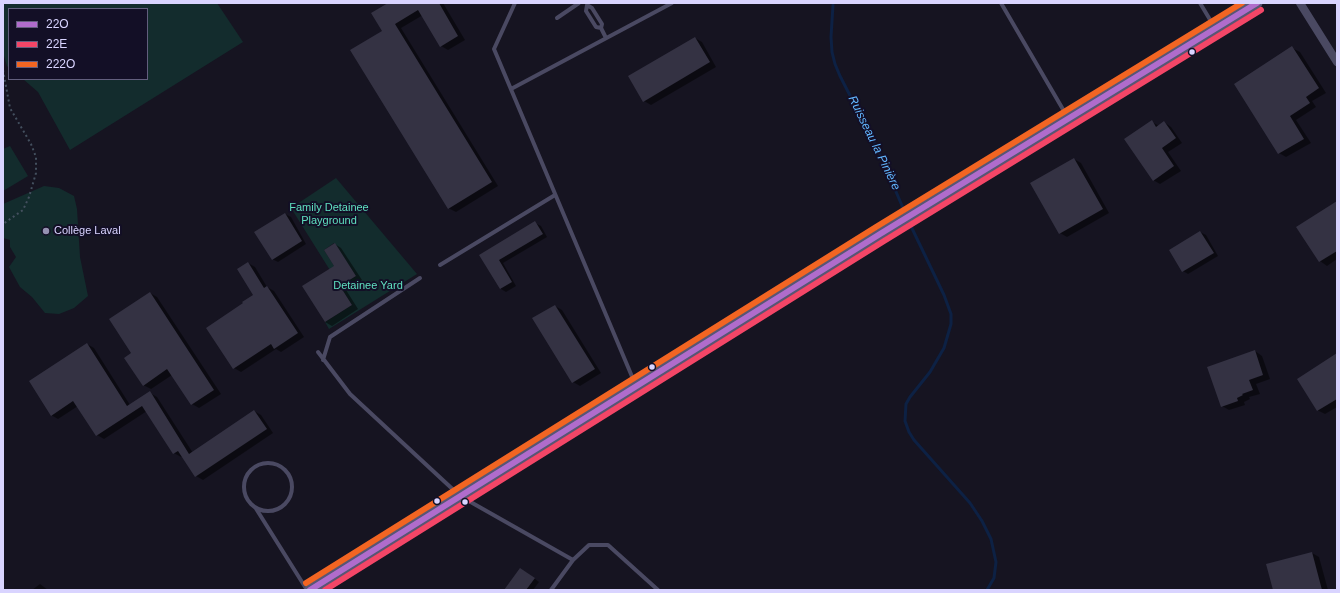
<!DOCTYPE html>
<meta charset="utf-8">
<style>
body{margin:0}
#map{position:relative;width:1340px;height:593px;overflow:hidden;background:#161421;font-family:Arial,sans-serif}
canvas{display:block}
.frame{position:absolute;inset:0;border:4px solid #d9d4ff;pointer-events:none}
.legend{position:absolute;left:8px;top:8px;width:140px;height:72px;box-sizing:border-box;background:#130f26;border:1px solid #625e7d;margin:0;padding:5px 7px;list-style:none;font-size:12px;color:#d9d4ff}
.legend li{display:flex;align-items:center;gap:8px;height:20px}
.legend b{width:20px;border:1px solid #625e7d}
</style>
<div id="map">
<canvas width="1340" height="593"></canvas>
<div class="frame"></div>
<ul class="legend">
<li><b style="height:5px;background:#b06ccc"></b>22O</li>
<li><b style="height:5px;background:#f34667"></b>22E</li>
<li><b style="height:5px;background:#f26522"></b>222O</li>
</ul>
</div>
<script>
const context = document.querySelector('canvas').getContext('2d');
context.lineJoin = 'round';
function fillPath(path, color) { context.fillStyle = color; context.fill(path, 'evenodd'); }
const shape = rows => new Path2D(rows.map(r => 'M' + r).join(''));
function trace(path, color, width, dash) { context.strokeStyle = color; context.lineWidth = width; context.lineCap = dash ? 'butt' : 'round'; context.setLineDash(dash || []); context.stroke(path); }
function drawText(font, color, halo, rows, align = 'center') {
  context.font = font + ' Arial,sans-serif'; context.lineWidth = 4; context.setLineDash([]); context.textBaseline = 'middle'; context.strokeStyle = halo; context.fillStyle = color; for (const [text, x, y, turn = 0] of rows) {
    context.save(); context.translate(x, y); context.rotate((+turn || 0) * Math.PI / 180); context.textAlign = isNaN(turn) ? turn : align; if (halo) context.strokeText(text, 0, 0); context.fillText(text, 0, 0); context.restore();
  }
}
fillPath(shape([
 [3,3,217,3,243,42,70,150,38,92,23,79,147,79,147,9,9,9,9,68,7,66,3,53],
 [10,146,28,176,3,191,3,149],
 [336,178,417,274,329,329,325,322,352,305,340,286,356,276,334,243,324,250,343,280,338,283,291,208],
 [44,186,59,188,74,196,77,209,80,257,88,296,74,308,59,314,45,313,32,297,20,287,9,267,16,257,10,247,10,240,3,238,3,204]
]), '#132c2d');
fillPath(shape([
 [390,3,443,3,465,40,448,50,441,46,423,15,401,28,498,186,456,212,448,208,383,31],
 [695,38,702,42,716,67,651,105,644,101],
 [1292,48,1300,52,1326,93,1312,101,1316,107,1296,120,1311,143,1286,157,1279,153],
 [1152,122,1159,126,1164,122,1171,127,1182,143,1168,152,1181,171,1160,184,1153,180],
 [1074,159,1081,163,1109,213,1067,237,1060,233],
 [1337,202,1337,259,1327,266,1320,261],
 [285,214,291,217,306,244,278,262,272,259,256,232],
 [535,223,541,226,547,237,503,263,516,286,506,292,501,289,481,255],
 [1200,232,1206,235,1218,256,1188,274,1183,271],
 [335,244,341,248,362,280,346,290,358,309,332,326,325,322,336,266],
 [248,263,255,267,267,287,274,291,304,337,281,352,276,349,241,372,234,368,255,295],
 [150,293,157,297,221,394,199,408,192,404,172,375,151,389,143,385],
 [555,306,562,310,601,373,580,386,573,382],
 [87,344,94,348,130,405,150,393,157,397,193,453,254,411,261,415,273,433,203,480,196,476,183,456,181,457,174,453,147,411,104,439,97,435,78,406,58,419,51,415],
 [1255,351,1262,356,1270,379,1256,384,1260,394,1249,397,1250,399,1244,402,1245,405,1229,410,1222,406],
 [1337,354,1337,407,1325,414,1317,410],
 [1312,553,1319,557,1328,590,1274,590],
 [526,572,539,582,533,590,505,590],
 [40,584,48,590,32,590]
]), '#0007');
trace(shape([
 [833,5,831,37,832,52,835,64,840,76,879,152,906,215],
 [908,220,944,295,951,314,951,324,944,348,930,372,910,397,906,404,905,421,909,432,914,440,970,503,982,521,991,539,996,562,994,578,987,590]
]), '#0d2144', 3);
fillPath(shape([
 [388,3,439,3,458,36,440,47,418,10,395,24,492,182,448,209,350,50,382,31,371,13],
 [695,37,710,62,643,102,628,76],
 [1292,46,1319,88,1306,97,1310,103,1290,116,1304,139,1278,154,1234,84],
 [1152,120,1156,127,1164,121,1176,138,1162,148,1174,166,1153,181,1124,139],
 [1074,158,1103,209,1059,234,1030,183],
 [1337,201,1337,251,1319,262,1296,227],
 [285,213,302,241,272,260,254,232],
 [535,221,543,234,499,260,512,282,500,289,479,255],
 [1200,231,1214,253,1182,272,1169,250],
 [335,243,356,276,340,286,352,305,325,322,302,286,334,266,324,250],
 [248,262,264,288,267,286,298,333,274,349,271,344,233,369,206,328,243,303,242,302,253,295,237,269],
 [150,292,214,390,191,405,167,369,143,386,124,358,131,353,109,319],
 [555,305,595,369,572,383,532,318],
 [87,343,127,406,150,391,189,454,254,410,267,429,195,477,178,451,173,454,142,406,96,436,73,401,51,416,29,381],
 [1255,350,1263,375,1249,380,1253,390,1242,394,1243,395,1237,398,1238,401,1221,407,1207,367],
 [1337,353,1337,399,1317,411,1297,379],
 [1312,552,1322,590,1273,590,1266,564],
 [520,568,535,578,526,590,504,590]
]), '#343243');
trace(shape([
 [3,70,10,108,31,144,36,157,36,173,29,197,23,210,3,224]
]), '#44505f', 2, [2, 3]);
trace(shape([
 [515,3,494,49,636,386],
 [1001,3,1068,118],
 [1200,3,1215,28],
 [587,5,592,8,602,24,601,28,596,27,586,11,587,5],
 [557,18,579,3],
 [601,28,606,38],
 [511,89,672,3],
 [440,265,555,195],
 [318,352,350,394,460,496,573,560],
 [323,360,330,337,420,278],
 '244 487a24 24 0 1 1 48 0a24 24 0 1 1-48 0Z',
 [255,507,307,590],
 [551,590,573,560,589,545,608,545,658,590]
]), '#4a4962', 4);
trace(shape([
 [1300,3,1337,62]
]), '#4a4962', 8);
trace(shape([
 [310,590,880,234,1257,3]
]), '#575674', 11);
trace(shape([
 [310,590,880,234,1257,3]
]), '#b06ccc', 6);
trace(shape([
 [325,590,884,241,1261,10]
]), '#f34667', 6);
trace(shape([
 [306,583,876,227,1242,3]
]), '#f26522', 6);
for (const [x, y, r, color] of [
 [1192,52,3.5,"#d9d4ff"],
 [46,231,4,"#9591b1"],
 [652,367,3.5,"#d9d4ff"],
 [437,501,3.5,"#d9d4ff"],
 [465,502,3.5,"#d9d4ff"]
]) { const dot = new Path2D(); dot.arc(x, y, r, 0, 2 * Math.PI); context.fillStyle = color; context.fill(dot); trace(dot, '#130f26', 1.5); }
drawText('11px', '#5fe0c0', '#130f26', [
 ["Family Detainee",329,208],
 ["Playground",329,221],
 ["Detainee Yard",368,286]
]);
drawText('11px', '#d9d4ff', '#130f26', [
 ["Collège Laval",54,231]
], 'left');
drawText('italic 12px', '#62b6ff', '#130f26', [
 ["Ruisseau la Pinière",874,143,64]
]);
</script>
